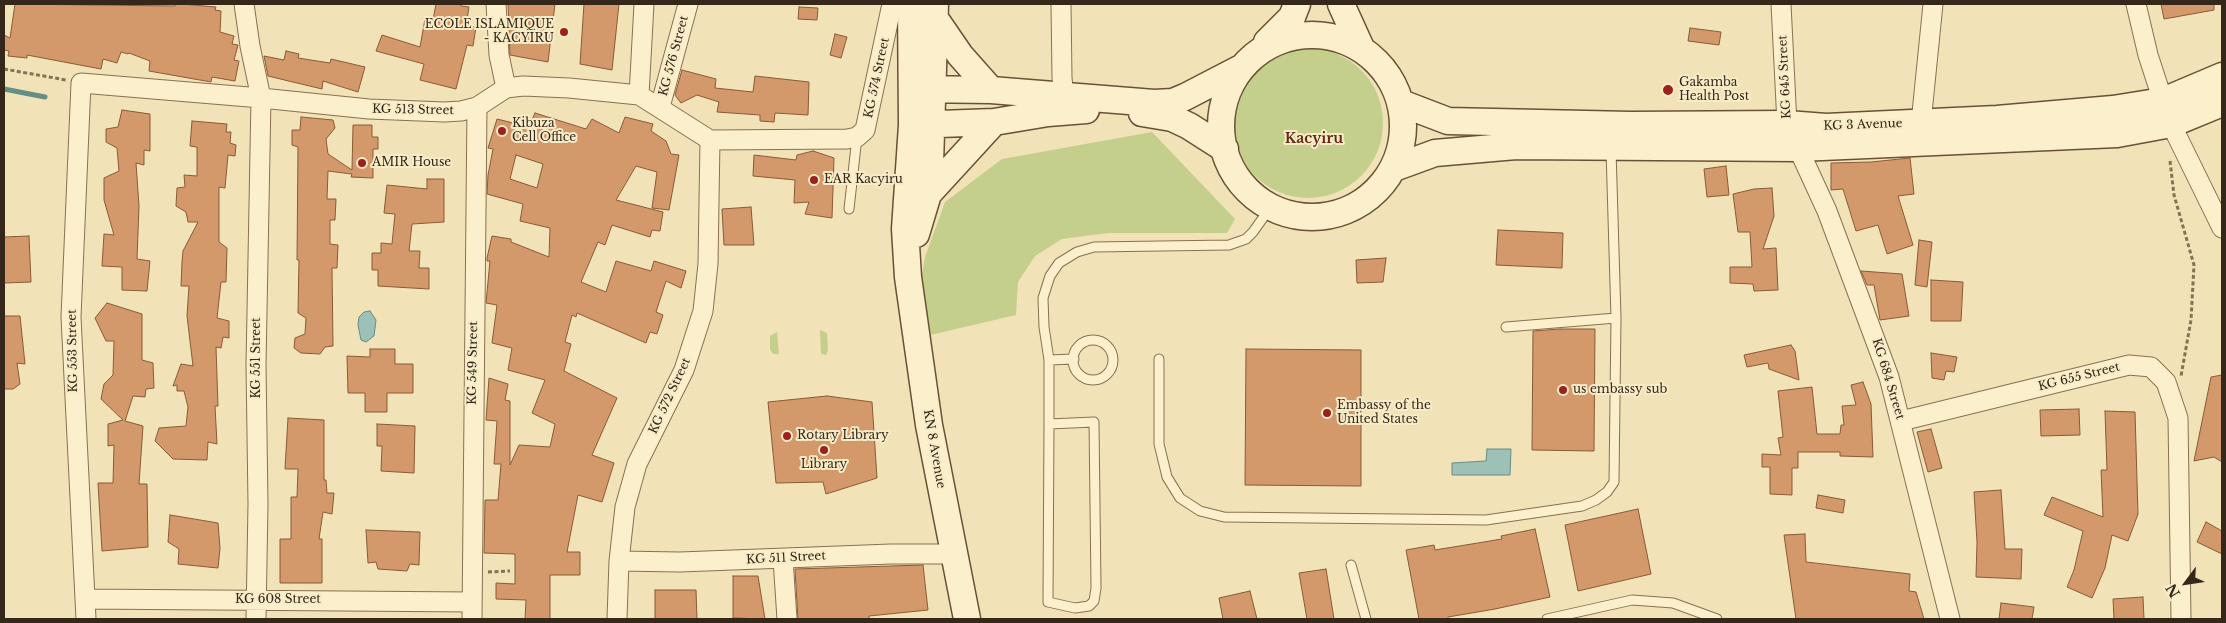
<!DOCTYPE html>
<style>
body{margin:0}
#map{position:relative;width:2226px;height:623px;overflow:hidden;background:#f1e2b8;font-family:"Libre Baskerville",serif}
canvas{display:block}
.frame{position:absolute;inset:0;border:5px solid #352719;pointer-events:none}
.north{position:absolute;left:2161px;top:558px;width:50px;height:50px;-webkit-text-stroke:4px #f8ecc8;paint-order:stroke;rotate:239deg;font-size:14px;font-weight:700;line-height:20px;text-align:center;color:#352719}
.north::after{content:'';display:block;margin:auto;width:18px;height:22px;background:#352719;clip-path:polygon(50% 0,100% 100%,50% 72%,0 100%)}
</style>
<div id="map">
<canvas width="2226" height="623"></canvas>
<div class="frame"></div>
<div class="north">N</div>
</div>
<script>
const context = document.querySelector('canvas').getContext('2d');
context.lineJoin = 'round';
function fillPath(path, color) { context.fillStyle = color; context.fill(path, 'evenodd'); }
const shape = rows => new Path2D(rows.map(r => 'M' + r).join(''));
function trace(path, color, width, dash) { context.strokeStyle = color; context.lineWidth = width; context.lineCap = dash ? 'butt' : 'round'; context.setLineDash(dash || []); context.stroke(path); }
function drawText(font, color, halo, rows, align = 'center') {
  context.font = font + ' "Libre Baskerville",serif'; context.lineWidth = 4; context.setLineDash([]); context.textBaseline = 'middle'; context.strokeStyle = halo; context.fillStyle = color; for (const [text, x, y, turn = 0] of rows) {
    context.save(); context.translate(x, y); context.rotate((+turn || 0) * Math.PI / 180); context.textAlign = isNaN(turn) ? turn : align; if (halo) context.strokeText(text, 0, 0); context.fillText(text, 0, 0); context.restore();
  }
}
fillPath(shape([
 '1233 123a75 75 0 1 1 150 0a75 75 0 1 1-150 0Z',
 [1152,132,1235,219,1227,233,1108,233,1062,239,1035,256,1018,282,1016,315,930,335,919,292,925,257,945,202,1002,159],
 [820,330,827,333,828,351,826,355,821,354],
 [777,332,778,344,779,354,773,354,770,349,770,336]
]), '#c5cf8c');
const water = shape([
 [370,311,376,320,374,336,366,342,361,340,358,325,359,317,364,312,370,311],
 [1487,449,1511,449,1510,475,1452,475,1452,463,1486,461,1487,449]
]);
fillPath(water, '#9dc0b7');
trace(water, '#658e85', 1);
trace(shape([
 [4,89,45,97]
]), '#658e85', 5);
const building = shape([
 [15,4,175,6,175,4,182,4,216,7,215,10,221,11,220,32,234,36,232,44,238,45,234,60,239,61,235,81,212,77,211,82,149,71,150,61,129,53,128,54,121,52,117,63,103,59,101,69,27,55,27,58,8,56,9,51,4,50,4,35,10,38,15,4],
 [436,4,461,4,461,6,469,7,466,26,476,27,473,46,467,45,456,89,420,80,424,64,376,51,382,35,420,47,425,19,433,20,436,4],
 [508,4,555,4,548,62,510,55,508,4],
 [584,4,619,4,612,70,580,64,584,4],
 [2161,4,2214,4,2214,10,2164,19,2161,4],
 [799,7,818,8,817,20,798,19,799,7],
 [1690,28,1721,32,1719,45,1688,41,1690,28],
 [835,34,847,37,841,58,830,55,835,34],
 [286,51,299,54,298,58,330,63,331,59,365,67,358,92,323,81,322,89,268,76,264,56,284,60,286,51],
 [682,70,716,79,715,88,753,92,755,76,809,82,808,115,775,113,774,122,760,121,760,115,717,112,719,102,697,95,681,103,675,95,682,70],
 [122,110,150,114,150,151,144,150,144,165,136,163,139,206,137,259,150,261,147,291,122,290,122,267,102,266,104,234,114,235,104,200,104,178,119,171,117,148,106,142,106,129,118,127,122,110],
 [535,113,586,129,592,119,619,133,625,117,653,124,651,131,666,141,671,154,679,155,669,210,652,208,657,172,636,166,616,200,663,212,660,231,652,230,650,237,612,225,605,245,598,242,581,282,606,292,616,261,651,271,654,261,686,271,681,288,666,281,656,312,663,315,657,334,650,332,646,343,577,313,576,317,572,315,565,342,571,344,564,371,617,398,592,455,614,463,602,502,578,495,567,552,580,552,580,575,550,575,550,619,525,619,526,600,496,599,496,583,515,584,515,554,484,553,485,500,498,500,501,464,494,464,497,421,486,420,489,378,508,384,505,400,510,401,510,465,519,445,550,447,555,424,532,413,545,380,508,370,512,348,492,343,497,305,486,303,490,261,487,261,487,258,492,236,511,239,511,242,549,257,550,228,520,221,523,204,487,194,488,175,493,149,488,148,497,119,529,127,535,113],
 [516,155,543,164,537,188,510,179,516,155],
 [301,117,333,120,335,128,326,139,328,154,352,170,353,125,372,125,372,137,378,137,378,149,373,149,373,178,351,177,352,174,328,171,327,199,336,199,335,220,330,220,330,244,338,245,337,268,332,268,333,346,325,347,320,354,301,353,294,348,295,338,305,334,306,318,298,313,299,260,297,260,298,147,292,145,292,130,300,130,301,117],
 [192,121,227,124,226,132,231,132,230,143,236,145,235,156,228,155,225,188,219,187,219,242,227,248,226,282,221,282,217,318,229,321,229,338,223,337,221,348,216,347,218,406,215,406,217,444,208,442,207,460,173,459,155,441,159,428,186,426,188,407,184,391,177,391,177,385,173,386,181,364,193,366,187,316,189,286,181,286,182,262,183,251,198,222,188,222,186,212,176,206,177,188,185,187,184,175,197,176,197,147,190,146,192,121],
 [813,151,834,158,832,218,805,214,809,202,794,203,795,180,753,176,754,155,796,160,797,155,813,151],
 [1910,158,1914,194,1898,196,1913,245,1887,254,1878,225,1856,231,1843,189,1831,190,1831,163,1871,162,1910,158],
 [1726,166,1729,195,1707,197,1704,169,1726,166],
 [427,179,444,179,444,222,412,224,409,251,420,251,419,268,429,268,429,289,378,286,378,270,372,270,372,253,381,253,381,243,392,244,395,214,384,213,387,185,427,189,427,179],
 [1772,188,1774,216,1763,249,1776,248,1778,290,1754,291,1753,284,1730,283,1730,267,1752,267,1750,232,1738,232,1733,194,1754,189,1772,188],
 [751,207,754,245,724,245,722,209,751,207],
 [1498,230,1563,233,1562,268,1496,265,1498,230],
 [29,236,31,282,4,283,4,237,29,236],
 [1919,240,1932,242,1927,287,1915,285,1919,240],
 [1386,258,1383,282,1357,283,1356,260,1386,258],
 [1861,271,1902,274,1909,316,1880,320,1874,285,1867,285,1861,271],
 [1931,280,1963,282,1961,321,1931,321,1931,280],
 [107,303,142,314,142,360,153,363,154,388,146,389,145,397,133,396,125,421,143,426,139,484,147,484,148,547,102,551,98,483,113,483,114,445,108,446,108,424,123,420,101,399,104,384,113,375,114,341,106,341,95,318,107,303],
 [4,316,20,316,25,364,17,363,20,384,13,389,4,389,4,316],
 [1560,329,1595,329,1594,451,1532,450,1533,331,1560,329],
 [1791,345,1795,351,1799,380,1769,369,1768,363,1747,367,1744,355,1791,345],
 [370,349,395,349,395,364,413,364,413,393,387,393,387,412,365,412,365,393,348,393,347,356,370,357,370,349],
 [1246,349,1361,350,1361,486,1245,485,1246,349],
 [1931,353,1957,357,1954,372,1946,371,1944,380,1932,378,1931,353],
 [2222,375,2222,462,2214,457,2194,461,2211,377,2222,375],
 [1863,382,1871,404,1873,457,1840,456,1840,452,1798,452,1798,468,1792,468,1792,495,1770,494,1770,467,1762,467,1762,454,1781,455,1778,438,1783,437,1778,391,1812,387,1817,434,1840,434,1841,425,1844,425,1842,406,1856,405,1851,385,1863,382],
 [827,396,872,402,877,478,826,494,823,482,776,483,768,402,827,396],
 [2079,409,2080,435,2041,436,2040,410,2079,409],
 [2105,411,2135,412,2138,514,2128,541,2112,535,2105,568,2092,598,2067,587,2074,570,2083,531,2044,515,2052,497,2103,517,2101,470,2107,470,2105,411],
 [288,418,324,420,324,480,326,480,327,493,334,493,332,514,323,512,319,539,322,539,322,583,280,583,280,539,291,539,291,497,297,497,298,469,285,469,288,418],
 [377,424,415,426,414,473,381,471,382,446,377,446,377,424],
 [1931,429,1942,468,1928,472,1917,432,1931,429],
 [2001,490,2005,549,2022,549,2021,579,1976,577,1977,542,1974,492,2001,490],
 [1818,495,1845,500,1843,513,1816,508,1818,495],
 [1638,509,1651,574,1578,591,1565,525,1638,509],
 [170,515,218,523,220,548,218,568,178,564,179,549,168,542,170,515],
 [2206,522,2222,531,2222,554,2197,542,2206,522],
 [1535,529,1550,597,1495,609,1448,617,1448,619,1419,619,1406,550,1434,545,1435,550,1502,539,1501,536,1535,529],
 [366,530,420,532,419,565,410,564,407,571,378,569,376,562,368,563,366,530],
 [1805,534,1806,562,1910,574,1909,591,1916,592,1924,619,1796,619,1784,535,1805,534],
 [923,565,928,610,869,616,869,619,798,619,795,569,923,565],
 [1326,569,1334,619,1307,619,1299,573,1326,569],
 [733,576,758,576,765,619,733,618,733,576],
 [655,590,696,590,697,619,655,619,655,590],
 [1250,591,1257,619,1223,619,1219,598,1250,591],
 [2143,597,2144,619,2114,619,2113,599,2143,597],
 [2001,603,2034,607,2032,619,1999,619,2001,603]
]);
fillPath(building, '#d3996a');
trace(building, '#895a36', 1);
const lane = shape([
 [849,209,857,137],
 [1506,327,1616,318],
 '1073 360a20 20 0 1 1 40 0a20 20 0 1 1-40 0Z',
 [1159,359,1159,444,1167,477,1180,498,1200,511,1224,517,1486,520,1582,506,1596,500,1607,492,1614,482,1616,318,1611,150],
 [1049,360,1074,359],
 [1049,424,1094,422,1096,588,1094,601,1089,606,1075,608,1048,602,1049,424,1049,360,1044,327,1043,298,1050,276,1059,263,1077,252,1094,247,1229,245,1246,239,1253,232,1270,208],
 [1351,565,1366,619],
 [1547,619,1632,600,1673,603,1717,619]
]);
const street = shape([
 [244,4,250,46,261,98,256,365,258,504,256,619],
 [496,4,499,55,506,88],
 [1061,4,1062,78,1065,107],
 [1781,4,1787,124,1827,211,1889,377,1950,619],
 [2136,4,2148,55,2163,101],
 [639,95,644,4],
 [660,107,688,4],
 [1921,123,1933,4],
 [2171,124,2222,228],
 [1901,421,2129,365,2151,367,2166,382,2178,418,2181,619],
 [783,559,787,619],
 [619,561,680,562,891,554,954,554],
 [85,599,472,602],
 [86,619,71,317,81,83,261,98,369,109,444,112,461,111,477,107,506,88,523,86,569,88,639,95,710,140,847,139,857,137,865,130,892,4],
 [472,619,477,107],
 [617,619,619,561,625,507,637,464,684,370,703,311,708,264,710,140]
]);
const secondary = shape([
 [911,4,912,125,905,229,908,277,929,425,967,619],
 [1341,4,1361,48],
 [936,20,960,55,991,90],
 '1221 126a91 91 0 1 1 182 0a91 91 0 1 1-182 0Z',
 [1267,42,1292,17,1297,4],
 [912,89,991,90,1154,103,1173,102,1185,97,1239,69],
 [1401,103,1448,121,1631,125,1787,124,1826,127,1997,119,2113,109,2163,101,2222,76],
 [1142,113,1172,118,1189,126,1225,149],
 [912,125,994,122,1048,113,1086,110],
 [1394,168,1435,153,1516,146,1799,148,2117,134,2171,124,2222,103],
 [928,194,994,122],
 [916,234,928,194,930,164,935,4]
]);
trace(lane, '#887152', 11);
trace(street, '#887152', 21);
trace(secondary, '#695136', 29);
trace(shape([
 [4,69,66,80],
 [2170,161,2174,195,2194,265,2191,320,2181,376],
 [488,572,510,571]
]), '#887152', 3, [4, 2.5]);
trace(lane, '#fcefcb', 9);
trace(street, '#fcefcb', 19);
trace(secondary, '#fcefcb', 26);
for (const [x, y, r, color] of [
 [564,32,5,"#9b211d"],
 [1668,90,6,"#9b211d"],
 [502,131,5,"#9b211d"],
 [362,163,5,"#9b211d"],
 [814,180,5,"#9b211d"],
 [1563,390,5,"#9b211d"],
 [1327,413,5,"#9b211d"],
 [787,436,5,"#9b211d"],
 [824,450,5,"#9b211d"]
]) { const dot = new Path2D(); dot.arc(x, y, r, 0, 2 * Math.PI); context.fillStyle = color; context.fill(dot); trace(dot, '#f8ecc8', 2); }
drawText('12px', '#352719', '#f8ecc8', [
 ["ECOLE ISLAMIQUE",554,25,"right"],
 ["- KACYIRU",554,39,"right"],
 ["Gakamba",1679,83],
 ["Health Post",1679,97],
 ["Kibuza",512,124],
 ["Cell Office",512,138],
 ["AMIR House",372,163],
 ["EAR Kacyiru",824,180],
 ["us embassy sub",1573,390],
 ["Embassy of the",1337,406],
 ["United States",1337,420],
 ["Rotary Library",797,436],
 ["Library",824,465,"center"]
], 'left');
drawText('12px', '#352719', '#f8ecc8', [
 ["KG 576 Street",674,56,-75],
 ["KG 645 Street",1785,77,-93],
 ["KG 574 Street",877,78,-78],
 ["KG 513 Street",413,110,1],
 ["KG 3 Avenue",1863,125,-2],
 ["KG 553 Street",73,351,-91],
 ["KG 551 Street",257,358,-90],
 ["KG 549 Street",473,363,-89],
 ["KG 655 Street",2079,377,-14],
 ["KG 684 Street",1888,379,73],
 ["KG 572 Street",670,396,-65],
 ["KN 8 Avenue",934,449,80],
 ["KG 511 Street",786,558,-3],
 ["KG 608 Street",278,600]
]);
drawText('bold 14px', '#652815', '#f8ecc8', [
 ["Kacyiru",1314,139]
]);
</script>
